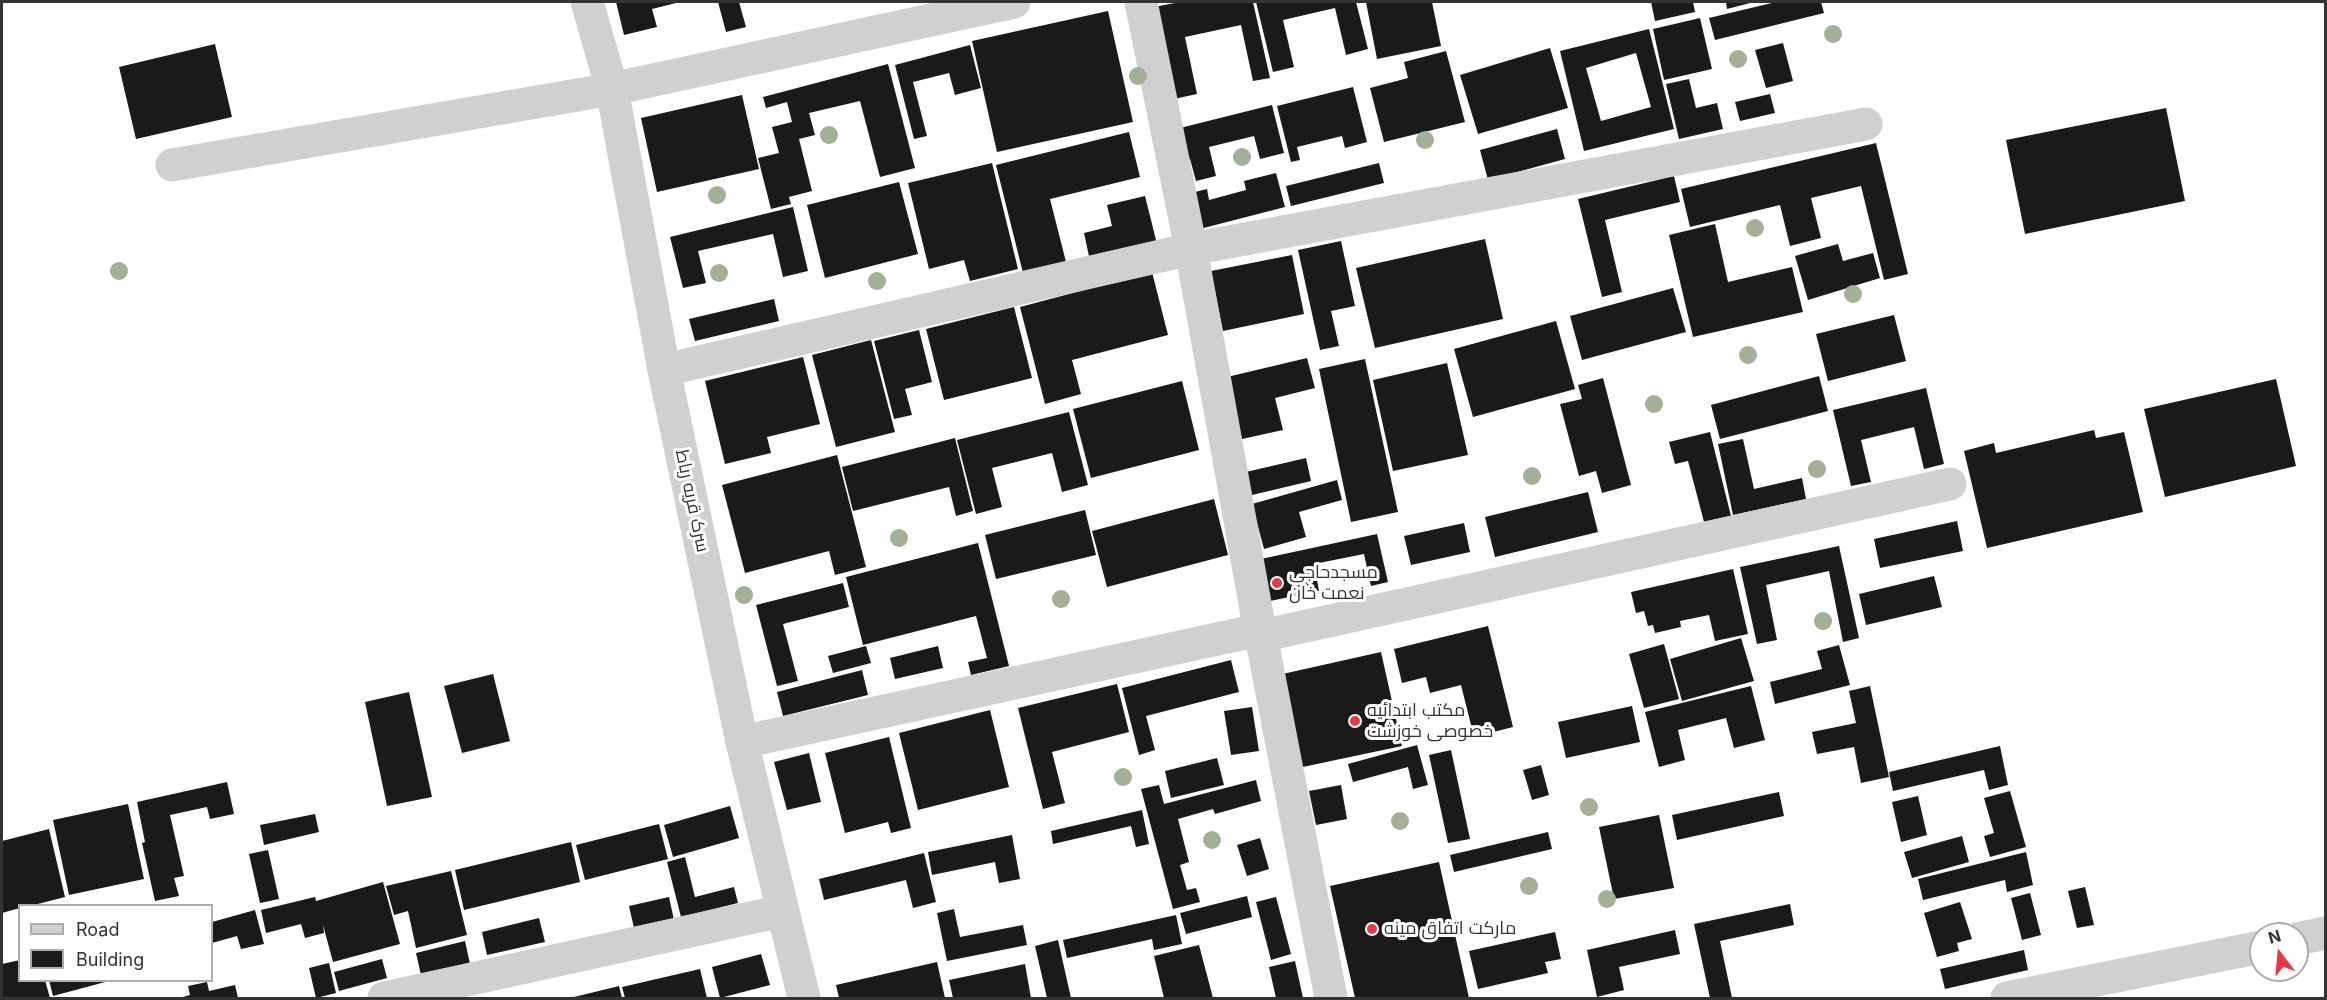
<!DOCTYPE html>
<meta charset="utf-8">
<style>
body{margin:0}
#map{position:relative;width:2327px;height:1000px;overflow:hidden;background:#fff;font-family:Inter,sans-serif}
canvas{display:block}
.frame{position:absolute;inset:0;border:3px solid #333;pointer-events:none}
.legend{position:absolute;left:18px;top:904px;width:195px;height:78px;box-sizing:border-box;background:#fff;border:2px solid #adadad;margin:0;padding:8px 10px;list-style:none;font-size:18px;color:#333}
.legend li{display:flex;align-items:center;gap:12px;height:30px}
.legend b{width:30px;border:2px solid #adadad}
.north{position:absolute;left:2249px;top:922px;width:60px;height:60px;box-sizing:border-box;background:#fff;border:2px solid #adadad;border-radius:50%;rotate:344deg;font-size:16px;font-weight:700;line-height:24px;text-align:center;color:#333}
.north::after{content:'';display:block;margin:auto;width:21px;height:27px;background:#e63946;clip-path:polygon(50% 0,100% 100%,50% 72%,0 100%)}
</style>
<div id="map">
<canvas width="2327" height="1000"></canvas>
<div class="frame"></div>
<ul class="legend">
<li><b style="height:8px;background:#d0d0d0"></b>Road</li>
<li><b style="height:16px;background:#1a1a1a"></b>Building</li>
</ul>
<div class="north">N</div>
</div>
<script>
const context = document.querySelector('canvas').getContext('2d');
context.lineJoin = 'round';
function fillPath(path, color) { context.fillStyle = color; context.fill(path, 'evenodd'); }
const shape = rows => new Path2D(rows.map(r => 'M' + r).join(''));
function trace(path, color, width, dash) { context.strokeStyle = color; context.lineWidth = width; context.lineCap = dash ? 'butt' : 'round'; context.setLineDash(dash || []); context.stroke(path); }
function drawText(font, color, halo, rows, align = 'center') {
  context.font = font + ' Inter,Cairo,sans-serif'; context.lineWidth = 6; context.setLineDash([]); context.textBaseline = 'middle'; context.strokeStyle = halo; context.fillStyle = color; for (const [text, x, y, turn = 0] of rows) {
    context.save(); context.translate(x, y); context.rotate((+turn || 0) * Math.PI / 180); context.textAlign = isNaN(turn) ? turn : align; if (halo) context.strokeText(text, 0, 0); context.fillText(text, 0, 0); context.restore();
  }
}
fillPath(shape([
 [616,2,680,2,652,9,657,27,624,35],
 [718,2,739,2,746,27,726,32],
 [1180,2,1253,2,1270,78,1253,81,1241,25,1185,37,1197,94,1174,99,1154,7],
 [1256,2,1356,2,1368,49,1346,55,1335,8,1283,20,1294,67,1273,72],
 [1366,2,1432,2,1441,46,1377,59],
 [1651,2,1693,2,1695,12,1655,21],
 [1726,2,1754,2,1727,9],
 [1776,2,1821,2,1824,13,1715,40,1709,18],
 [1108,11,1133,122,997,152,972,41],
 [1700,18,1712,69,1664,80,1653,29],
 [1649,29,1674,129,1584,151,1560,51],
 [1636,53,1651,107,1601,121,1586,68],
 [1783,43,1793,81,1766,88,1755,50],
 [215,44,232,117,136,139,119,67],
 [970,45,981,88,955,95,949,73,913,82,927,136,914,139,895,65],
 [1550,48,1568,108,1478,134,1460,75],
 [1446,51,1465,122,1384,142,1370,88,1408,78,1404,62],
 [888,64,915,168,880,177,860,101,809,113,815,135,799,139,812,191,789,197,791,204,771,209,758,158,779,153,772,127,792,122,787,102,766,108,763,97],
 [1689,79,1696,108,1717,103,1723,129,1679,139,1666,84],
 [1353,87,1367,142,1345,148,1342,136,1297,147,1300,160,1291,162,1277,106],
 [1770,94,1775,113,1740,121,1735,102],
 [742,95,759,169,657,192,641,118],
 [1272,105,1284,153,1260,159,1254,136,1209,147,1216,176,1196,181,1190,159,1184,160,1176,129],
 [2166,108,2185,201,2025,234,2006,140],
 [1557,129,1565,159,1488,180,1480,150],
 [1129,132,1140,177,1050,199,1066,262,1023,273,996,165],
 [1876,143,1908,274,1884,280,1861,186,1811,198,1821,238,1790,246,1780,205,1690,227,1681,189],
 [992,163,1018,269,970,281,964,260,929,269,908,183],
 [1379,163,1384,183,1291,206,1286,186],
 [1276,173,1285,207,1192,231,1183,195,1207,189,1209,200,1246,190,1244,181],
 [1674,176,1680,202,1605,220,1622,292,1602,297,1578,199],
 [899,182,918,254,825,278,807,205],
 [1145,196,1157,244,1090,261,1084,233,1112,226,1107,205],
 [793,207,808,271,783,277,773,234,698,251,706,283,683,288,670,237],
 [1715,224,1728,282,1792,267,1803,312,1693,337,1669,235],
 [1485,239,1503,319,1375,348,1356,268],
 [1341,241,1355,306,1331,311,1339,346,1320,350,1298,250],
 [1838,244,1843,261,1873,253,1880,278,1808,300,1795,256],
 [1292,255,1304,314,1223,331,1211,271],
 [1152,272,1168,335,1072,360,1081,394,1045,404,1020,307],
 [1673,288,1686,332,1582,360,1570,316],
 [774,299,779,321,695,341,689,319],
 [1014,307,1032,378,944,400,926,329],
 [1894,315,1906,361,1828,381,1816,334],
 [1556,321,1575,389,1473,417,1454,349],
 [919,330,932,382,905,389,912,415,894,419,874,341],
 [871,340,895,432,836,447,812,355],
 [803,357,820,424,767,437,771,453,725,464,705,381],
 [1307,358,1315,388,1275,398,1283,430,1242,439,1227,377],
 [1365,359,1398,512,1351,522,1319,369],
 [1447,363,1468,455,1393,471,1373,380],
 [1819,376,1828,411,1720,439,1711,405],
 [1603,378,1631,485,1602,493,1596,471,1579,476,1560,404,1582,399,1578,385],
 [2276,379,2296,466,2165,497,2144,409],
 [1182,381,1199,450,1091,478,1073,409],
 [1926,388,1944,464,1924,469,1914,427,1861,440,1871,482,1851,486,1833,410],
 [1069,412,1088,485,1062,492,1052,453,992,468,1002,507,976,514,957,440],
 [2094,430,2096,438,2124,432,2143,512,1987,548,1964,451,1994,443,1996,453],
 [1710,432,1731,516,1704,522,1688,461,1675,464,1669,442],
 [955,438,973,511,956,516,949,487,853,511,842,467],
 [1743,439,1754,489,1802,478,1806,499,1733,515,1718,444],
 [837,455,866,567,835,575,829,551,745,573,722,485],
 [1306,458,1311,481,1252,495,1246,472],
 [1337,480,1342,500,1299,512,1306,537,1264,549,1252,504],
 [1588,492,1598,532,1495,557,1485,517],
 [1214,499,1228,555,1107,587,1092,531],
 [1085,510,1096,555,996,579,985,535],
 [1957,521,1963,551,1880,568,1874,539],
 [1464,523,1470,552,1411,565,1404,536],
 [1377,534,1388,582,1371,586,1364,554,1314,564,1319,591,1270,601,1261,559],
 [978,543,1009,666,971,675,968,662,987,658,976,616,863,645,846,577],
 [1839,546,1859,638,1843,642,1829,571,1766,585,1777,640,1757,644,1740,567],
 [1733,569,1748,634,1715,641,1709,615,1680,621,1681,627,1655,633,1653,625,1648,626,1644,611,1636,613,1631,592],
 [1934,576,1942,607,1866,625,1859,594],
 [843,583,849,607,783,624,798,681,777,686,756,605],
 [1488,626,1513,727,1474,737,1461,685,1430,693,1426,677,1402,683,1394,649],
 [1741,638,1754,681,1682,701,1670,659],
 [1664,644,1679,699,1644,708,1629,654],
 [1839,645,1850,685,1775,704,1770,682,1822,669,1817,651],
 [866,646,871,663,833,673,828,656],
 [938,646,943,668,895,679,890,658],
 [1381,652,1402,746,1298,768,1278,675],
 [1231,660,1239,692,1146,716,1155,750,1139,755,1122,688],
 [862,670,868,695,783,716,777,692],
 [493,674,510,741,462,753,444,686],
 [1117,684,1129,732,1052,752,1065,803,1043,809,1018,708],
 [1751,686,1765,740,1734,748,1726,718,1678,730,1685,760,1659,767,1645,712],
 [1870,686,1889,777,1861,783,1854,747,1817,754,1812,732,1856,723,1849,691],
 [409,692,432,797,387,806,365,702],
 [1632,706,1640,742,1566,758,1558,722],
 [1252,707,1259,751,1231,755,1224,711],
 [990,710,1009,787,918,810,899,733],
 [889,737,911,828,891,833,888,822,845,833,825,753],
 [1417,745,1428,785,1413,789,1408,767,1353,782,1348,764],
 [2000,746,2008,785,1989,790,1984,770,1893,791,1889,772],
 [1451,750,1470,839,1448,843,1429,755],
 [809,753,821,802,787,810,774,762],
 [1217,758,1224,785,1171,798,1165,771],
 [1541,765,1549,795,1532,800,1523,770],
 [1256,780,1261,801,1215,814,1213,809,1178,819,1189,862,1180,865,1187,890,1196,888,1200,902,1173,909,1141,789,1159,785,1164,804],
 [227,782,234,814,210,819,207,807,170,815,184,876,174,878,179,896,155,901,142,843,145,842,137,802],
 [1341,785,1347,819,1316,825,1309,791],
 [2010,791,2026,847,1990,857,1984,836,1994,833,1984,798],
 [1779,792,1784,816,1677,840,1672,815],
 [1918,796,1927,835,1901,842,1892,802],
 [128,804,144,879,69,895,53,820],
 [730,806,739,838,673,857,664,825],
 [1142,810,1149,844,1136,847,1131,826,1053,844,1051,831],
 [315,814,319,832,264,845,260,825],
 [1659,815,1674,888,1614,899,1599,827],
 [659,824,668,859,585,880,576,845],
 [49,829,65,897,30,906,20,906,20,908,2,913,2,841],
 [1548,832,1552,849,1454,872,1450,855],
 [1012,835,1020,879,999,883,995,862,932,875,928,852],
 [1962,836,1969,862,1912,878,1904,852],
 [1260,838,1269,869,1247,876,1237,845],
 [571,842,580,882,464,910,455,870],
 [268,850,279,899,260,903,249,854],
 [2026,852,2033,885,2007,892,2005,880,1923,900,1918,879],
 [924,853,936,902,913,908,906,880,824,900,819,879],
 [685,857,695,897,734,887,738,903,681,917,667,862],
 [1439,862,1469,998,1355,998,1330,886],
 [451,871,467,935,416,948,408,911,394,915,386,886],
 [383,882,400,944,333,962,323,925,324,933,305,938,301,924,266,933,261,910,315,897,316,901],
 [2085,887,2094,925,2077,928,2068,891],
 [2030,893,2041,935,2022,940,2011,898],
 [1247,896,1252,917,1186,934,1180,913],
 [669,897,674,920,634,928,629,906],
 [1276,897,1291,954,1271,960,1256,902],
 [1960,902,1972,939,1957,943,1959,951,1937,957,1924,913],
 [1790,904,1794,925,1720,941,1732,998,1710,998,1694,924],
 [954,909,960,937,1023,925,1027,945,947,961,937,913],
 [255,910,264,944,241,949,237,936,212,943,212,922],
 [1176,915,1182,944,1154,950,1152,939,1067,958,1063,940],
 [539,918,545,942,487,955,482,932],
 [1675,930,1680,954,1619,967,1624,990,1597,997,1587,950],
 [1555,932,1561,959,1545,962,1548,973,1478,989,1469,951],
 [1058,940,1071,998,1047,998,1035,946],
 [465,941,470,964,421,975,416,953],
 [1199,945,1213,998,1164,998,1154,956],
 [2024,950,2028,970,1945,989,1940,969],
 [761,954,770,985,720,998,712,967],
 [382,959,387,978,339,991,334,972],
 [20,960,20,980,45,980,50,998,2,998,2,964],
 [1295,961,1303,998,1276,998,1269,967],
 [937,962,945,998,839,998,836,985],
 [329,963,336,993,316,998,309,968],
 [1025,964,1031,998,953,998,949,980],
 [700,969,707,998,625,998,622,987],
 [49,980,109,980,109,981,53,996],
 [207,982,209,991,235,985,238,998,179,998,190,995,188,986],
 [619,986,622,998,570,998]
]), '#1a1a1a');
trace(shape([
 [1141,2,1191,249,1258,620,1331,998],
 [172,165,612,89,1014,2],
 [664,370,1191,249,1866,124],
 [742,742,1245,633,1261,636,1950,484],
 [384,998,782,911]
]), '#d0d0d0', 33);
trace(shape([
 [587,2,612,89,664,370,742,742,804,998],
 [2297,939,2326,933],
 [2007,998,2261,947]
]), '#d0d0d0', 33);
context.fillStyle = '#a2b095';
for (const [x, y] of [
 [1833,34],
 [1738,59],
 [1138,76],
 [829,135],
 [1425,140],
 [1242,157],
 [717,195],
 [1755,228],
 [119,271],
 [719,273],
 [877,281],
 [1853,294],
 [1748,355],
 [1654,404],
 [1817,469],
 [1532,476],
 [899,538],
 [744,595],
 [1061,599],
 [1823,621],
 [1123,777],
 [1589,807],
 [1400,821],
 [1212,840],
 [1529,886],
 [1607,899]
]) { context.beginPath(); context.arc(x, y, 9, 0, 2 * Math.PI); context.fill(); }
for (const [x, y, r, color] of [
 [1277,583,6,"#e63946"],
 [1355,721,6,"#e63946"],
 [1372,929,6,"#e63946"]
]) { const dot = new Path2D(); dot.arc(x, y, r, 0, 2 * Math.PI); context.fillStyle = color; context.fill(dot); trace(dot, '#fff', 2); }
drawText('18px', '#333', '#fff', [
 ["سرک قریه رباط",692,501,78]
]);
drawText('18px', '#333', '#fff', [
 ["مسجدحاجی",1289,573],
 ["نعمت خان",1289,594],
 ["مکتب ابتدائیه",1367,711],
 ["خصوصی خوزشت",1367,732],
 ["مارکت اتفاق مینه",1384,929]
], 'left');
</script>
